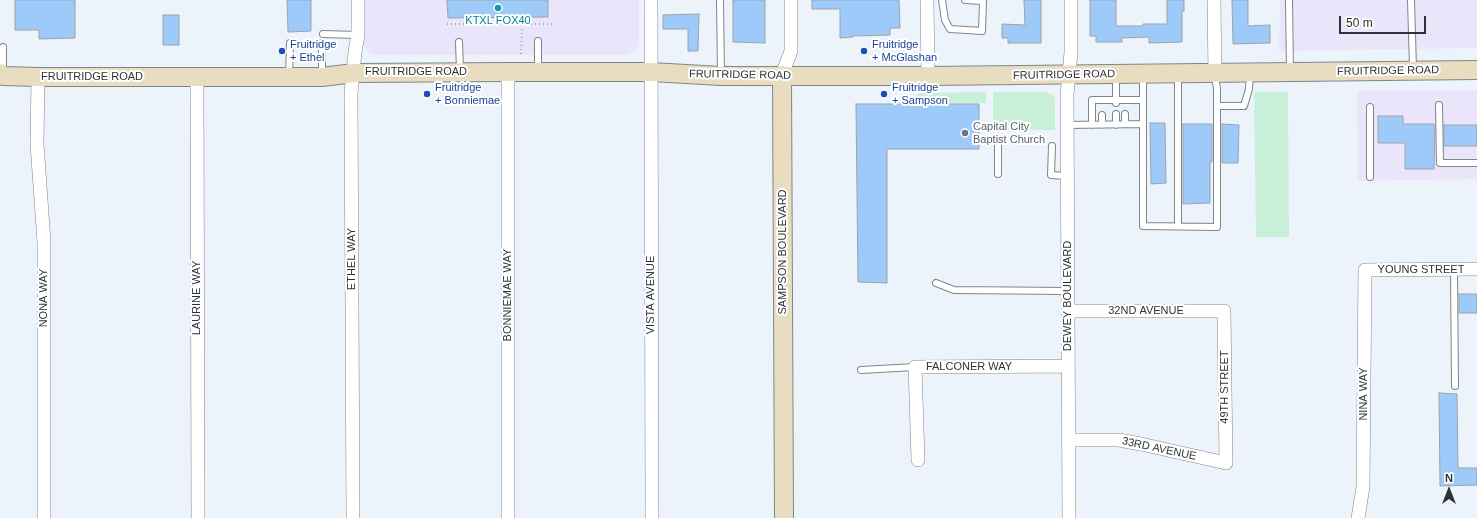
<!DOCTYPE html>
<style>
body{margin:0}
#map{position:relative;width:1477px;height:518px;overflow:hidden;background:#edf3fb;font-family:Helvetica,sans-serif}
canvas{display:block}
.north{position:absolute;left:1429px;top:470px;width:40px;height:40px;-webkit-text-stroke:3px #fff;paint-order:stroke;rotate:0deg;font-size:11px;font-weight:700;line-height:16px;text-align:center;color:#2f3234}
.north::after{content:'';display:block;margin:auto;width:14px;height:18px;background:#2f3234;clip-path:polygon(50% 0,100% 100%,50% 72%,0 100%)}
.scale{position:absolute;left:1339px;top:16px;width:87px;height:18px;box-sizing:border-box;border:2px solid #2f3234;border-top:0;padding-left:5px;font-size:12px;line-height:14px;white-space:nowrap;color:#2f3234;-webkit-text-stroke:3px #fff;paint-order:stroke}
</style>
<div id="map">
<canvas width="1477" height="518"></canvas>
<div class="north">N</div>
<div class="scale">50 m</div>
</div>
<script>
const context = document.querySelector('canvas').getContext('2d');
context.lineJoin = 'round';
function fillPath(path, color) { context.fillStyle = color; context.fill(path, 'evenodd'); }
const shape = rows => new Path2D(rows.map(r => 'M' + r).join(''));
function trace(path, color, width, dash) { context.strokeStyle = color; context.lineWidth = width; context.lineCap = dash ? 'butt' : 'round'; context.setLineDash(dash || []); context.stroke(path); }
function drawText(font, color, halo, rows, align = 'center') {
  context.font = font + ' Helvetica,sans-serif'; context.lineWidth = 4; context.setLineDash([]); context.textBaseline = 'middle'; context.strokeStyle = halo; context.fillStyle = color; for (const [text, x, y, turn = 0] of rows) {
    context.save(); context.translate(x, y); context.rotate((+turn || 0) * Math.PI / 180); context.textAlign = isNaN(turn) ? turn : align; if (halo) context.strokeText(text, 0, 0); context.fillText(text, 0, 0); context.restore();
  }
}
fillPath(shape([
 [363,0,639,0,639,44,635,51,627,55,374,55,369,53,363,45],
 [1280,0,1477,0,1477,48,1279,51],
 [1477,90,1477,179,1358,181,1357,91]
]), '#ebe5fb');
fillPath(shape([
 [986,92,986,103,918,103,918,93],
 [993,92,1046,92,1054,96,1055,102,1055,130,993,130],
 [1254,92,1288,92,1289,237,1256,237]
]), '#c8efd7');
const building = shape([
 [15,0,75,0,75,38,39,39,39,30,15,30,15,0],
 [287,0,311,0,311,31,288,32,287,0],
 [447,0,548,0,548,17,448,18,447,0],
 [733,0,765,0,765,43,733,42,733,0],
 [812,0,899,0,900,28,890,28,890,35,853,36,853,37,840,38,840,9,812,9,812,0],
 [1024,0,1041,0,1041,43,1008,43,1008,38,1002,38,1002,24,1025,25,1024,0],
 [1090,0,1116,0,1116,26,1143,26,1143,24,1167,24,1167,0,1184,0,1184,11,1182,11,1182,42,1149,43,1149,37,1122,38,1122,42,1096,42,1096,36,1090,36,1090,0],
 [1232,0,1248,0,1248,26,1270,25,1270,43,1233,44,1232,0],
 [699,14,698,51,688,51,688,29,663,29,663,15,699,14],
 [163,15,179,15,179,45,163,45,163,15],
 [856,104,979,104,979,149,887,149,887,283,858,282,856,104],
 [1378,116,1403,116,1403,124,1433,124,1435,125,1434,169,1405,169,1405,143,1378,143,1378,116],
 [1150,123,1165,123,1166,183,1151,184,1150,123],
 [1183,124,1212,124,1212,162,1210,162,1210,203,1183,204,1183,124],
 [1222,124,1239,125,1238,163,1222,163,1222,124],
 [1444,125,1477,125,1477,146,1444,146,1444,125],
 [1459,294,1477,294,1477,313,1459,313,1459,294],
 [1439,393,1457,394,1458,468,1477,468,1477,485,1440,486,1439,393]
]);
fillPath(building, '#9ecaf9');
trace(building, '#9da2a9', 1);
const lane = shape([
 [720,0,721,74],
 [942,0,945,20,950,29,982,31,983,1,965,0],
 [1289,0,1290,71],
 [1411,0,1413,68],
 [323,34,358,35],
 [459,42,460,70],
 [3,47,3,72],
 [538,70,538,41],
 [289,75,290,43],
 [322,75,322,43],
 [1116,75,1116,103],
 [1178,75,1178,226],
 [1143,76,1143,226,1217,227,1217,89,1215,75],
 [1439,105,1440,163,1477,163],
 [1217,106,1244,106,1249,89,1250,75],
 [1370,107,1370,177],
 [1116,114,1116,125],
 [1125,114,1125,124],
 [1102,115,1102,125],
 [1067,125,1143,124],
 [1092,125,1092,100,1143,100],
 [1052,146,1051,175,1067,176],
 [998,174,998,145],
 [1454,270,1455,386],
 [936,283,954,290,1068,291],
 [861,370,915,367]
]);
const street = shape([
 [651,0,652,518],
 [927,0,928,76],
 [1214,0,1215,74],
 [508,72,508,518],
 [782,75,791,51,791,0],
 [38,77,37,144,44,242,44,518],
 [197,77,198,518],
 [1068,311,1224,311,1226,463,1141,444,1119,440,1068,440],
 [918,460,915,367,1068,366],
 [353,518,351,93,355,52,358,35,358,0],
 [1069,518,1067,95,1071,52,1071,0],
 [1358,518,1363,487,1365,270,1477,269]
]);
const secondary = shape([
 [0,73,3,76,38,77,322,77,354,73,508,72,651,72,721,76,928,76,1477,70],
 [782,75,784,518]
]);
trace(lane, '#7f858b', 8);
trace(street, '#7f858b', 14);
trace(secondary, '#7f858b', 20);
trace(shape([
 [447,24,554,24],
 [521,54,522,24]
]), '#a7acb2', 2, [1, 3]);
trace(lane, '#fff', 6);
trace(street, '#fff', 13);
trace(secondary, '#e9ddc0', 18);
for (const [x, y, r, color] of [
 [498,8,4,"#0f9aa8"],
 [282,51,4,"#1a4fb4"],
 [864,51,4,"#1a4fb4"],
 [427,94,4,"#1a4fb4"],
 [884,94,4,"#1a4fb4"],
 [965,133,4,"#6b7280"]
]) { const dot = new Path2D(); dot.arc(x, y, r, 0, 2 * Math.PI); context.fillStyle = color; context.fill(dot); trace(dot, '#fff', 1.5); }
drawText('11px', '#0d838f', '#fff', [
 ["KTXL FOX40",498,21]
]);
drawText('11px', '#164399', '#fff', [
 ["Fruitridge",290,45],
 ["+ Ethel",290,58],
 ["Fruitridge",872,45],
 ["+ McGlashan",872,58],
 ["Fruitridge",435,88],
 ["+ Bonniemae",435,101],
 ["Fruitridge",892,88],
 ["+ Sampson",892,101]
], 'left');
drawText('11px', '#2f3234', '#fff', [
 ["FRUITRIDGE ROAD",1388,71,-1],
 ["FRUITRIDGE ROAD",416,72],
 ["FRUITRIDGE ROAD",740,75,1],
 ["FRUITRIDGE ROAD",1064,75,-1],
 ["FRUITRIDGE ROAD",92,77],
 ["SAMPSON BOULEVARD",783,252,-90],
 ["ETHEL WAY",352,259,-90],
 ["YOUNG STREET",1421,270],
 ["BONNIEMAE WAY",508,295,-90],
 ["VISTA AVENUE",651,295,-90],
 ["DEWEY BOULEVARD",1068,296,-90],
 ["NONA WAY",44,298,-90],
 ["LAURINE WAY",197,298,-90],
 ["32ND AVENUE",1146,311],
 ["FALCONER WAY",969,367],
 ["49TH STREET",1225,387,-90],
 ["NINA WAY",1364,394,-90],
 ["33RD AVENUE",1159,449,12]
]);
drawText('11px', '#5b616d', '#fff', [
 ["Capital City",973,127],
 ["Baptist Church",973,140]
], 'left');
</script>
